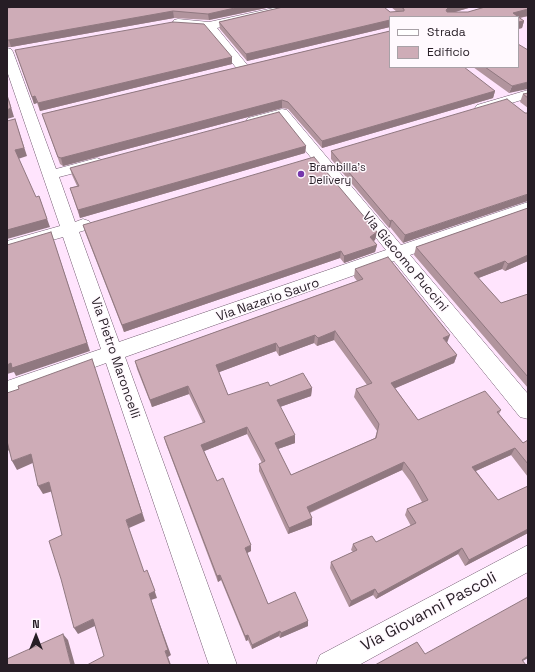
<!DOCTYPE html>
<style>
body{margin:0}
#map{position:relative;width:535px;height:672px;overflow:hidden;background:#ffe4fd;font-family:"Space Grotesk",sans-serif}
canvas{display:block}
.frame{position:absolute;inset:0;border:8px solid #261d25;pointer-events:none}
.legend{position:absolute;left:389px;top:16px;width:130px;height:52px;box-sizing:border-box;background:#fff9fe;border:1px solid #a8a1a7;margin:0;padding:5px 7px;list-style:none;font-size:12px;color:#261d25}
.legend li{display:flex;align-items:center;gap:8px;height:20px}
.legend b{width:20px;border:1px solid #a8a1a7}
.north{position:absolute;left:16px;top:616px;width:40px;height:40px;-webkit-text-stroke:3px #fff9fe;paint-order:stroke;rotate:0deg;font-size:11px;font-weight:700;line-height:16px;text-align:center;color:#261d25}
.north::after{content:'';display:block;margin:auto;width:14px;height:18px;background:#261d25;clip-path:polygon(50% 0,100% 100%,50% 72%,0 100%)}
</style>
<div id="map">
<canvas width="535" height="672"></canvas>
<div class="frame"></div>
<ul class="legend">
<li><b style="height:5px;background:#fff"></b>Strada</li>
<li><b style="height:11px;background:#ceacb7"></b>Edificio</li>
</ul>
<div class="north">N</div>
</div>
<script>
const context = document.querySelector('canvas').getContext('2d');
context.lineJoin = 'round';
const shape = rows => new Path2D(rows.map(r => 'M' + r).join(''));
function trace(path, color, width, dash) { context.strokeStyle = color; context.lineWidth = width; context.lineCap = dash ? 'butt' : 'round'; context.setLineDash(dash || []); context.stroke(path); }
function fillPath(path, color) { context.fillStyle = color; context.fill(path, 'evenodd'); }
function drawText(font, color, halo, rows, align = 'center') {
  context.font = font + ' "Space Grotesk",sans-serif'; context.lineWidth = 3; context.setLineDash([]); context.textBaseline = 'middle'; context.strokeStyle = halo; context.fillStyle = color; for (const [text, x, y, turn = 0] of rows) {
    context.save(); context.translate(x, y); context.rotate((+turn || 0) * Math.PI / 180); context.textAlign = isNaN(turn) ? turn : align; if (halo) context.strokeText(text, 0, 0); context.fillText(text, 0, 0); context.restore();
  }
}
const minor = shape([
 [7,7,17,7,15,9,7,11,7,7],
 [278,7,299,7,297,9,217,28,249,67,248,70,243,71,238,70,205,29,178,27,174,26,172,23,174,20,178,19,209,22,278,7],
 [7,48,11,49,13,52,56,169,97,158,102,160,105,163,102,166,59,177,75,222,83,219,89,221,92,225,89,229,79,232,119,342,386,250,279,118,253,125,248,124,246,121,248,118,282,109,287,110,401,245,528,202,528,213,410,255,528,394,528,419,520,417,394,261,125,357,237,665,209,665,106,363,7,399,7,381,101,349,63,237,7,253,7,241,60,226,7,71,7,48],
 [528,90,528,98,482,112,477,111,475,108,477,105,528,90],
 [528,545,528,572,359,665,316,665,320,655,528,545]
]);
trace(minor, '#735c71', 1);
fillPath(minor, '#fff');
fillPath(shape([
 [271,7,209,20,174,18,11,47,7,47,7,8],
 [283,7,384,7,390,12,397,12,391,7,472,7,455,12,468,12,485,7,528,7,528,16,520,18,524,21,522,28,518,29,518,17,390,17,390,27,247,61,220,29,219,22],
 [390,31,495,91,493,98,322,148,288,109,282,108,63,166,60,164,42,114],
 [15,50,232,57,232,64,40,111,37,103,34,104],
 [528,50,509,93,473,67,518,67],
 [528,93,528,108,520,102,523,94],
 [525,113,403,243,390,227,389,228,331,159,331,151],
 [306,146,305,153,80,218,70,188,77,186,72,175,70,168],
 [528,208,528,261,505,271,502,269,478,278,501,303,528,294,528,388,414,255,416,247],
 [83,225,377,232,375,240,373,241,377,245,375,252,344,263,340,258,124,332,85,232],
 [355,269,447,343,457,355,454,363,395,388,418,420,501,410,499,414,523,443,528,440,528,477,511,455,476,471,498,500,528,486,528,533,465,566,458,554,376,599,373,595,349,607,330,568,331,562,353,552,351,550,353,544,376,542,411,526,405,515,407,509,422,502,410,481,402,470,310,513,312,518,312,525,288,534,259,471,259,464,262,463,247,434,204,451,217,481,251,551,247,553,268,604,308,621,308,626,280,638,279,636,252,649,248,640,246,641,221,580,218,582,166,444,164,437,203,423,189,394,152,407,137,369,135,361,357,281,354,277],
 [334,340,367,385,356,389,354,397,377,431,375,438,291,475,278,449,295,443,280,407,311,396,312,388,270,386,228,395,219,372,276,351,279,356,314,343,317,346]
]), '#b1949d');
fillPath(shape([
 [239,7,271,7,209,20,208,14],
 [449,7,472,7,448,14,446,10],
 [528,9,528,16,518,18,513,13],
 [173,11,174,18,11,47,9,40],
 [390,20,390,27,247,61,246,54],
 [524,21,522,28,518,29,518,22],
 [232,57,232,64,40,111,38,103],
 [528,82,528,89,509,93,512,86],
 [495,91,493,98,322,148,322,141],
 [35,96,37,103,34,104,32,97],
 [9,100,14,117,7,119,7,110],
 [282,100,282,108,63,166,61,158],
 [15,119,27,156,18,159,15,150],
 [306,146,305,153,80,218,78,210],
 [528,194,528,201,403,243,405,235],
 [39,196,50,227,7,239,7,230],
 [392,220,390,227,389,228,390,221],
 [51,232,90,351,16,376,14,372,7,374,7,365],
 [377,232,375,240,369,245,370,237],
 [377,245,375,252,344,263,344,256],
 [341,251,340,258,124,332,122,325],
 [528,255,528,261,505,271,508,264],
 [505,261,502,269,471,281,474,273],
 [335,331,334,340,317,346,318,338],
 [315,335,314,343,279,356,279,348],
 [450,335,447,343,443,338],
 [276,343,276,351,217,373,216,365],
 [457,355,454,363,389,391,391,383],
 [92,359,145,521,129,528,147,579,126,520],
 [188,386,189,394,152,407,150,400],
 [312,388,311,396,277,408,277,400],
 [247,427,247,434,202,452,201,445],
 [295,435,295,443,275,450,275,443],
 [7,441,13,449,7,451],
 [515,448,511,455,469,474,472,467],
 [31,454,35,462,17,470,12,461],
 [404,462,402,470,306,514,307,507],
 [49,482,53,491,43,494,38,486],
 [312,518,312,525,288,534,289,528],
 [528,529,528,533,465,566,469,560],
 [251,545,251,551,245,554,245,548],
 [462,548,458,554,376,599,378,594],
 [220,575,221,580,218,582,217,576],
 [150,577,157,598,151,600,171,655,168,657,171,665,170,665,165,651,149,594],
 [375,589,373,595,349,607,351,601],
 [93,619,97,625,78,634,74,628],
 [308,621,308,626,280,638,281,633],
 [280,631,279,636,252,649,252,645],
 [63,634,68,640,75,665,71,665],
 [248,635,248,640,246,641,245,636],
 [528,656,528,658,516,665,522,660]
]), '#907880');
const building = shape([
 [15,7,239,7,208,14,173,11,9,40,7,40,7,8,15,7],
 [283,7,384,7,390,12,404,11,404,9,401,7,449,7,446,10,447,12,468,12,485,7,528,7,528,9,513,13,524,21,518,22,518,17,390,17,390,20,246,54,219,22,283,7],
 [173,22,204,24,232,57,38,103,35,96,32,97,15,50,173,22],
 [390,31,390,67,464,67,495,91,322,141,288,102,282,100,61,158,58,157,42,114,390,31],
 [518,44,528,50,528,82,512,86,485,67,518,67,518,44],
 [528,93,528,98,523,94,528,93],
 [7,95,11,108,7,110,7,95],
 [507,99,525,113,528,113,528,194,405,235,392,220,390,221,331,151,507,99],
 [279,112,306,146,78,210,70,188,79,186,70,168,279,112],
 [15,119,24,148,15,150,36,197,39,196,47,219,7,230,7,121,15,119],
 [314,157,377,232,370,237,377,245,344,256,341,251,122,325,83,225,314,157],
 [528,208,528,255,508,264,505,261,474,273,501,303,528,294,528,377,416,247,528,208],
 [51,232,87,343,12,368,11,363,7,365,7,245,51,232],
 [388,257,450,335,443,338,457,355,391,383,418,420,485,391,501,410,497,412,523,443,528,440,528,464,515,448,472,467,498,500,528,486,528,529,469,560,462,548,378,594,375,589,351,601,331,562,357,550,353,544,372,536,376,542,416,523,407,509,428,500,413,474,404,462,307,507,312,518,289,528,259,464,265,461,247,427,201,445,217,481,223,478,251,545,245,548,268,604,295,592,308,621,281,633,280,631,252,645,248,635,245,636,220,575,217,576,164,437,205,422,188,386,150,400,135,361,363,279,355,269,388,257],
 [335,331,372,383,356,389,379,424,376,438,291,475,275,443,295,435,277,400,312,388,303,373,270,386,268,382,228,395,216,365,276,343,279,348,315,335,318,338,335,331],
 [92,359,142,513,126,520,144,572,147,570,155,591,149,594,168,650,165,651,170,665,87,665,104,656,93,619,74,628,61,579,49,541,62,535,49,482,38,486,31,454,12,461,7,441,7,393,19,389,18,386,92,359],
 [528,597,528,656,522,660,526,665,375,665,417,642,425,654,528,597],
 [63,634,71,665,7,665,7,659,63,634]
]);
fillPath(building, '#ceacb7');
trace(building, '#907880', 1);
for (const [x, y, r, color] of [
 [301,174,4,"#7637ac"]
]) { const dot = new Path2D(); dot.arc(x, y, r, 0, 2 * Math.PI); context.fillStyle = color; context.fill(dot); trace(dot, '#fff9fe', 1.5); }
drawText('11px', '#261d25', '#fff9fe', [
 ["Brambilla's",309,168],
 ["Delivery",309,181]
], 'left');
drawText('13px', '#261d25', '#fff9fe', [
 ["Via Giacomo Puccini",405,262,50],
 ["Via Nazario Sauro",268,300,-19],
 ["Via Pietro Maroncelli",115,358,71]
]);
drawText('16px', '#261d25', '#fff9fe', [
 ["Via Giovanni Pascoli",429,612,-28]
]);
</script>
